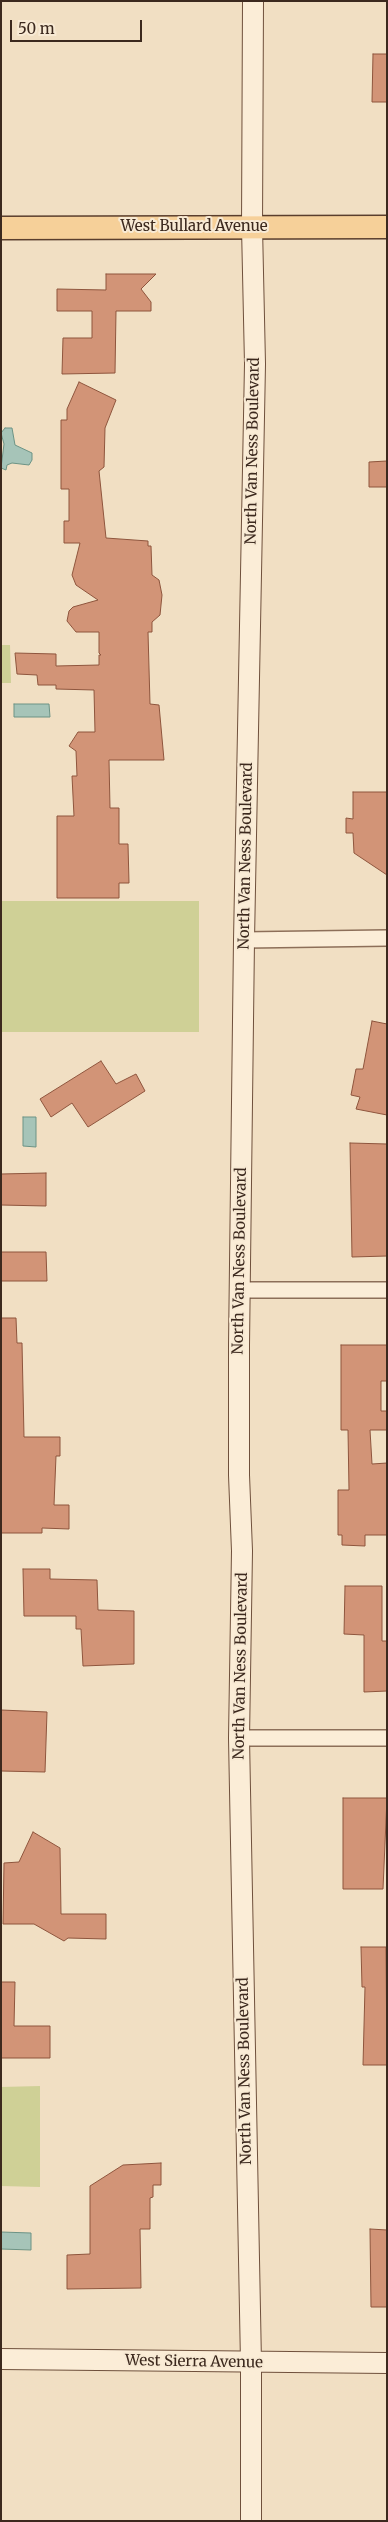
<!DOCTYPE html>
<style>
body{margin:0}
#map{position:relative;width:388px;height:2522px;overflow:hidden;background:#f1dfc3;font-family:Merriweather,serif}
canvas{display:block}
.frame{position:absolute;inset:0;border:2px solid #3c291e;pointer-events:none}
.scale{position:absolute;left:10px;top:20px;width:132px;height:22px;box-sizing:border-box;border:2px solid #3c291e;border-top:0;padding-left:6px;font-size:15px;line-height:18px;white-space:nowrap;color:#3c291e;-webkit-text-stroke:4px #f8ead4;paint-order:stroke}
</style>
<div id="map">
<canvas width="388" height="2522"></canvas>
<div class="frame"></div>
<div class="scale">50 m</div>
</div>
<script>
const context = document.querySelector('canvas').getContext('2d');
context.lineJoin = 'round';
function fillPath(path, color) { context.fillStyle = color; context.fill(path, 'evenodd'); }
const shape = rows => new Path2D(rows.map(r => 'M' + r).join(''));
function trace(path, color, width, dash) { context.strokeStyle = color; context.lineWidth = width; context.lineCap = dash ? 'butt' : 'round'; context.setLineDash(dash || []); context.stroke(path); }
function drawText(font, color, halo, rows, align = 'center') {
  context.font = font + ' Merriweather,serif'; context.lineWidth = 4; context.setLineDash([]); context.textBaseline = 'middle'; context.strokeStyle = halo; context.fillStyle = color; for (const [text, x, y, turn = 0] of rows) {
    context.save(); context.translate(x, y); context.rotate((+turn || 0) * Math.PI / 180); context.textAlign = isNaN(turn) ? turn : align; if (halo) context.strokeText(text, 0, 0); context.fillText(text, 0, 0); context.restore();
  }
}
fillPath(shape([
 [1,645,10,645,11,683,1,683],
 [199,901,199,1032,1,1032,1,901],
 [40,2086,40,2187,1,2186,1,2087]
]), '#cfd096');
const water = shape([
 [5,428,12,428,15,445,32,453,32,460,29,465,12,463,7,465,6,470,1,468,4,444,1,433,5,428],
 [14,704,49,704,50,717,14,717,14,704],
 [23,1117,36,1117,36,1147,23,1146,23,1117],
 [1,2232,31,2233,31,2250,1,2249,1,2232]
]);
fillPath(water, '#a6c4b8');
trace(water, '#6c9385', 1);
const building = shape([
 [373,54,387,54,387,102,372,102,373,54],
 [106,274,156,274,141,289,151,302,151,311,116,311,115,373,62,374,63,338,92,338,92,311,57,311,57,289,106,290,106,274],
 [79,382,116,400,105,428,104,467,99,471,106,538,148,541,148,546,151,546,152,575,159,580,162,595,160,615,152,622,152,632,148,632,150,704,159,705,164,760,109,760,110,808,119,808,119,844,128,844,129,883,119,883,119,898,57,898,57,816,74,816,72,776,77,776,76,751,69,746,78,732,95,732,94,690,56,689,56,685,38,685,37,675,17,674,15,653,56,654,56,666,99,665,99,655,101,655,99,653,99,632,76,632,67,621,69,611,73,607,98,600,76,585,72,575,80,543,64,543,64,521,69,521,69,489,61,489,61,420,67,420,67,409,79,382],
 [387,461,387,487,369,487,369,462,387,461],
 [353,792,387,792,387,875,354,853,353,833,346,833,346,818,353,819,353,792],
 [372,1021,387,1024,387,1115,356,1109,360,1097,351,1095,356,1069,363,1069,372,1021],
 [101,1061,116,1084,136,1074,145,1091,88,1127,72,1103,51,1117,40,1099,101,1061],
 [350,1143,387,1144,387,1256,352,1257,350,1143],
 [46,1173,46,1206,1,1205,1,1174,46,1173],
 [1,1252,46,1252,47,1281,1,1281,1,1252],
 [1,1318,16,1318,17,1343,22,1343,24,1437,60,1437,60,1456,56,1456,54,1505,69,1505,69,1529,42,1528,42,1533,1,1533,1,1318],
 [341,1345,387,1345,387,1381,381,1381,381,1411,387,1411,387,1430,370,1430,372,1464,387,1463,387,1535,365,1535,365,1546,342,1545,342,1535,338,1535,338,1490,349,1490,348,1430,341,1430,341,1345],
 [23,1569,50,1569,50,1579,97,1580,98,1610,134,1611,134,1664,83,1666,81,1629,76,1629,76,1616,24,1616,23,1569],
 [345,1586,382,1586,382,1641,387,1641,387,1691,364,1692,364,1635,344,1634,345,1586],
 [1,1710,47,1712,45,1772,1,1771,1,1710],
 [343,1798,387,1798,383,1889,343,1889,343,1798],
 [33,1832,60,1848,61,1914,106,1914,106,1939,68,1938,64,1941,34,1924,3,1924,4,1863,19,1862,33,1832],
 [361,1947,386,1947,387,2065,363,2065,365,1987,362,1987,361,1947],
 [1,1982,15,1982,14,2026,50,2026,50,2058,1,2058,1,1982],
 [161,2163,161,2185,153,2185,153,2197,150,2198,150,2229,140,2229,141,2288,67,2289,67,2255,90,2254,90,2186,123,2165,161,2163],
 [370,2229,387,2230,387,2307,371,2307,370,2229]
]);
fillPath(building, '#d29477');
trace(building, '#8e553d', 1);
const street = shape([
 [244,940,387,938],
 [240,1290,387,1290],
 [239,1738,387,1738]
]);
const secondary = shape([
 [1,2359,387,2363],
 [251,2521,251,2363,239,1738,242,1551,239,1475,239,1345,244,940,255,364,252,227,253,1]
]);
const primary = shape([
 [1,228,387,227]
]);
trace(street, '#8d6f59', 18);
trace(secondary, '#6f503c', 22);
trace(primary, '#5a3e2d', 25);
trace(street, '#fbedd7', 15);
trace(secondary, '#fbedd7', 20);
trace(primary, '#f6d099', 22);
drawText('15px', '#3c291e', '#f8ead4', [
 ["West Bullard Avenue",194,227],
 ["North Van Ness Boulevard",253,451,-89],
 ["North Van Ness Boulevard",246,856,-89],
 ["North Van Ness Boulevard",240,1261,-89],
 ["North Van Ness Boulevard",241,1666,-89],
 ["North Van Ness Boulevard",245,2071,-91],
 ["West Sierra Avenue",194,2362,1]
]);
</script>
